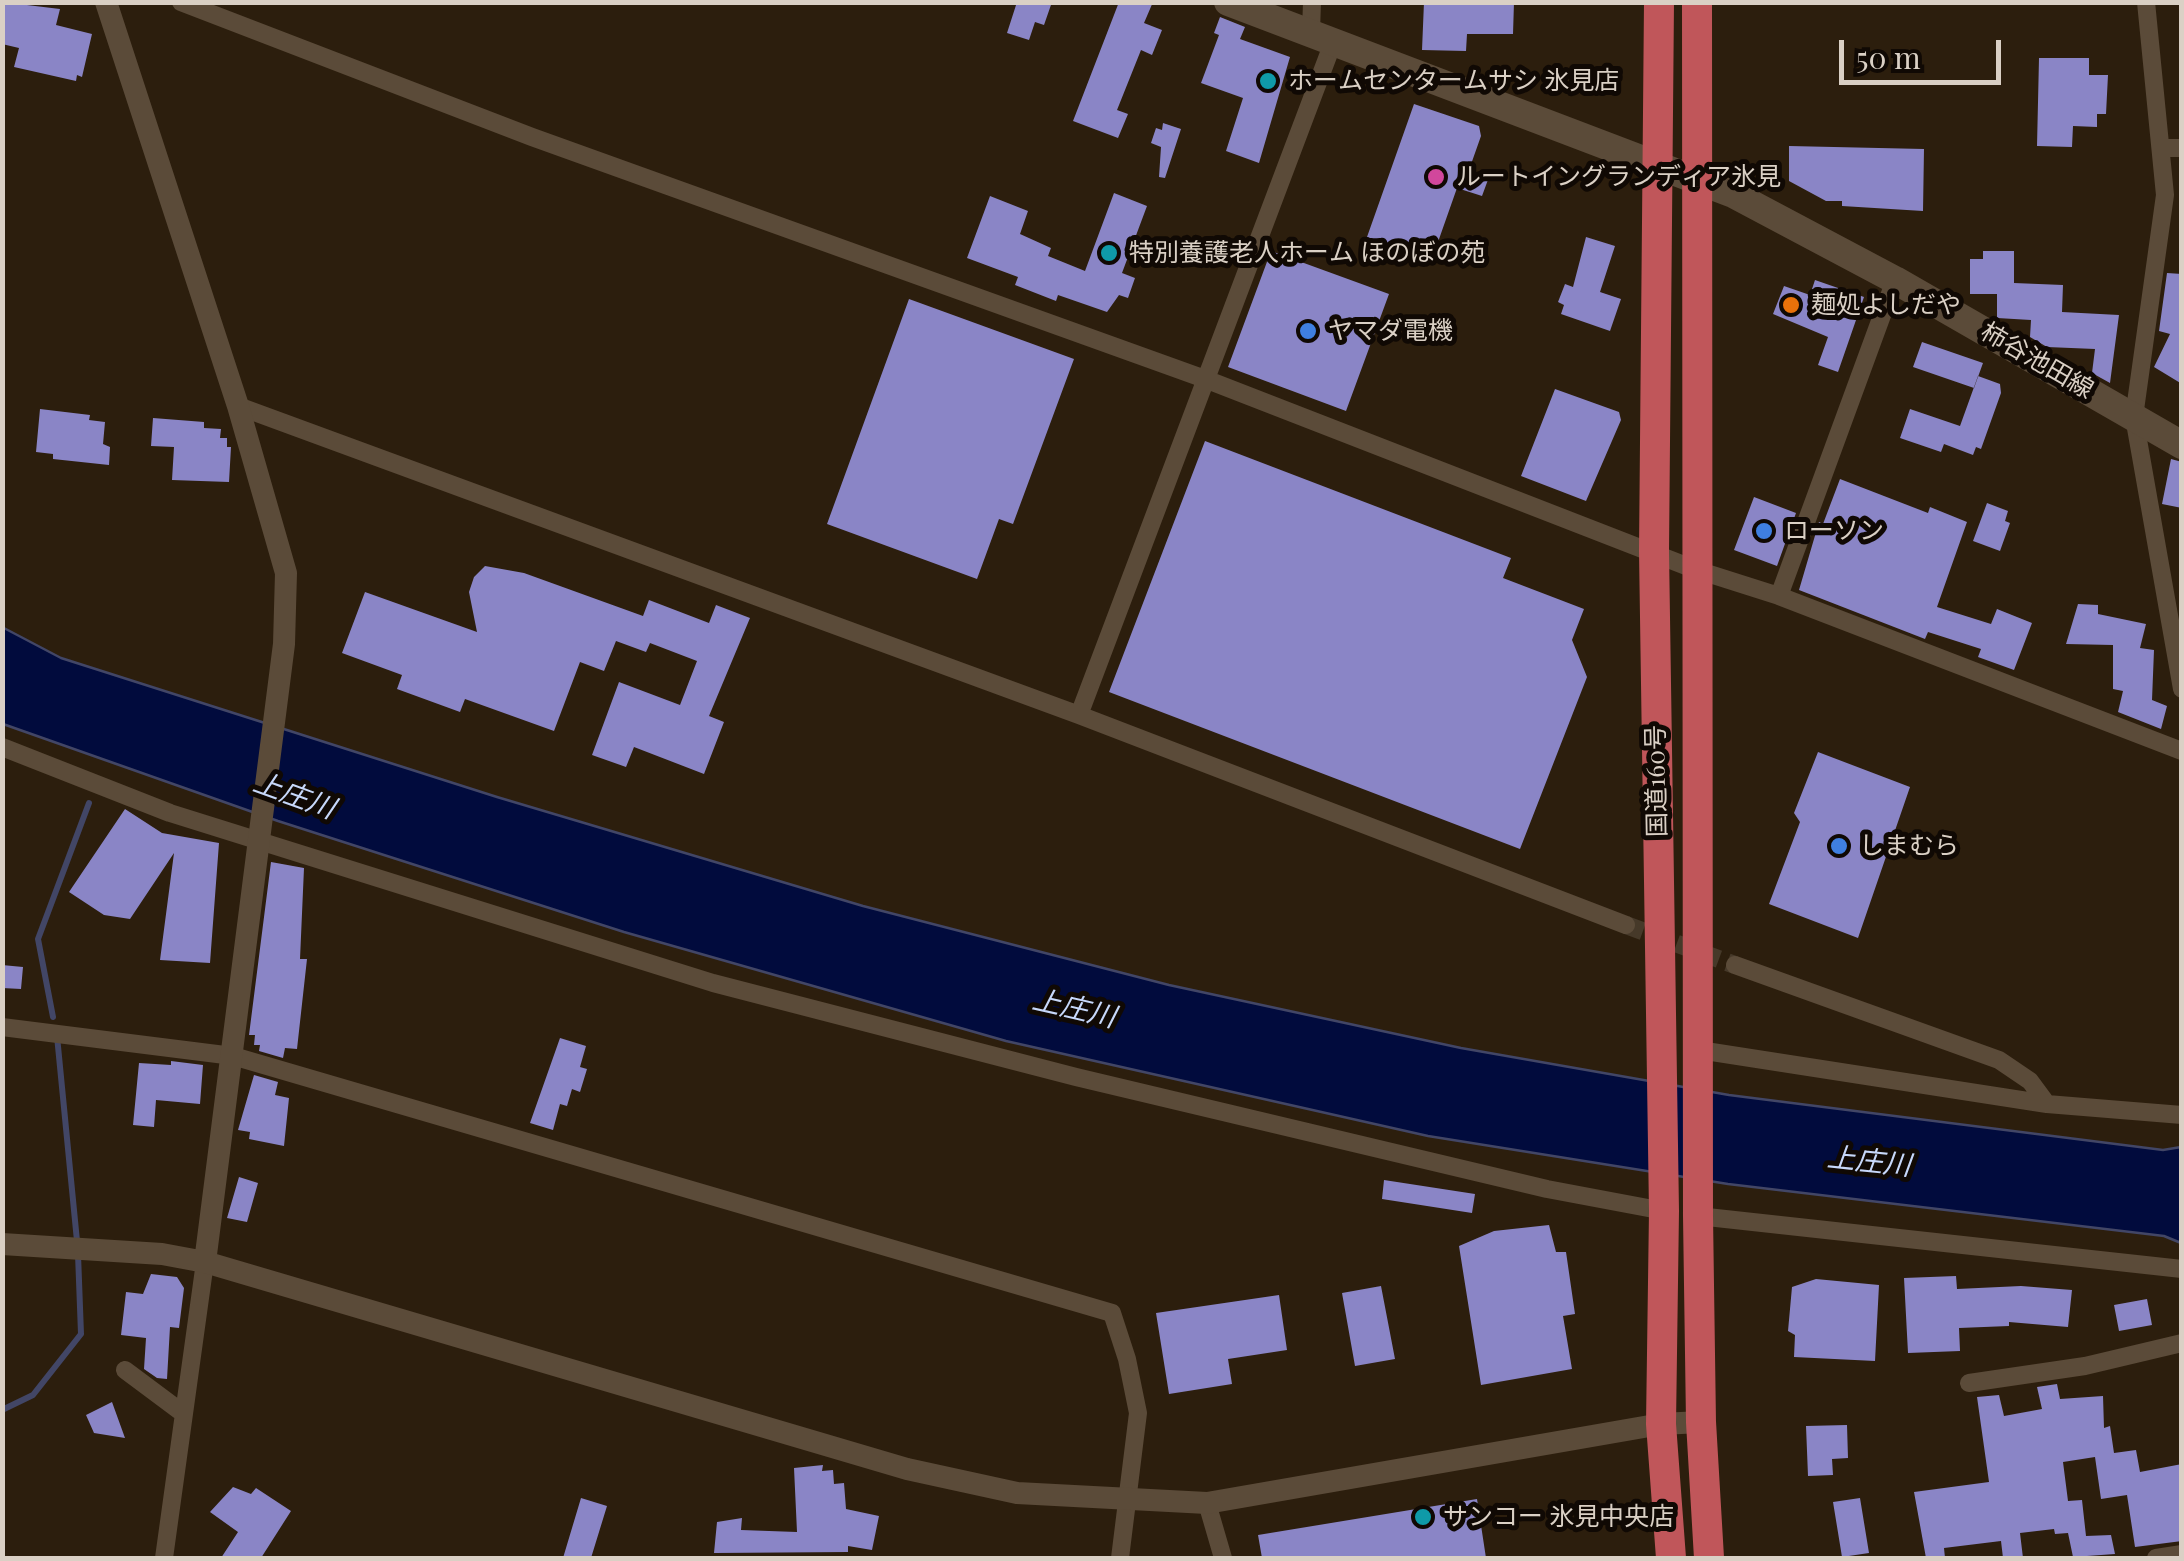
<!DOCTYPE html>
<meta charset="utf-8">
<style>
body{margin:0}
#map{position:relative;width:2184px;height:1561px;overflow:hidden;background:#2c1e0d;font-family:"Playfair Display",serif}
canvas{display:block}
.frame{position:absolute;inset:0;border:5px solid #dad0c5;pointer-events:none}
.scale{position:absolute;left:1839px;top:40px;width:162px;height:45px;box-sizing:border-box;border:5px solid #dad0c5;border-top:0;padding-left:12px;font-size:30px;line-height:35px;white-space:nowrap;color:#dad0c5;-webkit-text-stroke:8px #100904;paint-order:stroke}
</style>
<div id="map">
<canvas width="2184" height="1561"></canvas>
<div class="frame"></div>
<div class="scale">50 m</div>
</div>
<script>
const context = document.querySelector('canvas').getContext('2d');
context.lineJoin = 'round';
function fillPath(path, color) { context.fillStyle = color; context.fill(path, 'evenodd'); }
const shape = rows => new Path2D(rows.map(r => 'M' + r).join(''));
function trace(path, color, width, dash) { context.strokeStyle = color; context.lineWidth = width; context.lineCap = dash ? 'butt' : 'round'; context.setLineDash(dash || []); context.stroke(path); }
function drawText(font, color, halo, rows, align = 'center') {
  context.font = font + ' "Playfair Display","Noto Sans JP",serif'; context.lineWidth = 10; context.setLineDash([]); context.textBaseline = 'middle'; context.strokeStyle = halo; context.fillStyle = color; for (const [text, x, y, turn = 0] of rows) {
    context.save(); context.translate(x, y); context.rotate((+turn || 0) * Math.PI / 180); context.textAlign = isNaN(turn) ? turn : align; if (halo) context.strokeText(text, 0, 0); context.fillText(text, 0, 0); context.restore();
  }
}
const water = shape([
 [2,627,61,658,497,797,863,906,1169,985,1461,1048,1729,1095,2163,1150,2181,1147,2181,1243,2164,1236,1728,1184,1428,1136,1006,1041,624,932,278,821,3,724,2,627]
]);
fillPath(water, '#010b3d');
trace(water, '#424666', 2.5);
trace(shape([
 [53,1017,38,939,89,803],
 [57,1036,77,1241],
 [2,1410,33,1395,81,1334,78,1254]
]), '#424666', 6);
fillPath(shape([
 [2,2,60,9,56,25,92,34,82,77,77,75,76,81,14,67,19,48,2,44],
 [1017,2,1052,2,1044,25,1035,22,1029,40,1007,33],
 [1119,2,1153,2,1144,23,1162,30,1152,55,1141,50,1117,110,1128,114,1118,138,1073,121],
 [1424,2,1514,2,1513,34,1467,34,1466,51,1422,50],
 [1220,17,1245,27,1240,39,1290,57,1259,163,1226,151,1243,98,1201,83,1219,35,1214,33],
 [2039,58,2089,58,2089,75,2108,75,2106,114,2097,114,2097,127,2073,126,2072,147,2037,146],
 [1414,104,1479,126,1481,136,1469,170,1489,177,1482,196,1457,188,1432,259,1367,237],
 [1163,123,1181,129,1165,178,1159,177,1161,147,1151,143,1156,128,1162,130],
 [1789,146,1924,149,1923,211,1842,206,1842,201,1826,201,1789,181],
 [1114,193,1147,206,1122,273,1135,278,1128,298,1119,295,1107,312,1058,295,1056,301,1015,285,1018,277,967,258,990,196,1028,211,1020,234,1051,248,1048,256,1085,271],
 [1586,237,1615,246,1600,292,1621,299,1610,331,1561,314,1564,305,1558,302,1565,284,1573,287],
 [1271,251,1389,294,1346,411,1228,367],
 [1983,251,2014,251,2014,283,2063,285,2062,312,2119,315,2110,383,2092,373,2095,349,2047,347,2030,337,2031,320,1997,318,1997,294,1970,294,1970,259,1983,259],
 [2167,273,2182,274,2182,384,2154,367,2170,334,2159,331],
 [1815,280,1864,297,1838,372,1818,365,1828,337,1773,314,1784,286,1810,295],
 [909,299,1074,359,1013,524,999,519,977,579,827,524],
 [1922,342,1983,363,1974,388,1913,367],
 [1978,376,2000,384,2001,393,1981,449,1976,447,1973,455,1944,444,1941,452,1900,438,1910,409,1960,426],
 [1555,389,1619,412,1621,420,1586,501,1521,476],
 [40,409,90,415,89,420,105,422,103,444,110,447,109,465,53,459,53,454,36,452],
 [153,418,204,422,204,428,221,429,220,438,227,438,227,447,231,447,229,482,172,480,174,447,151,446],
 [1205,441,1511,558,1503,578,1584,609,1572,640,1587,677,1520,849,1109,692],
 [2171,459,2182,462,2182,508,2162,504],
 [1840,479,1928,513,1930,507,1967,522,1937,607,1991,624,1997,609,2032,623,2014,670,1978,657,1981,649,1928,632,1925,639,1799,590,1819,522,1823,524],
 [1754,497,1796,513,1777,566,1734,550],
 [1987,503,2008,511,2005,521,2010,523,2000,551,1973,541],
 [485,566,524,573,643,616,649,600,709,623,716,605,750,618,709,716,724,722,704,774,634,747,626,767,592,755,619,682,680,705,697,661,650,643,646,652,616,641,604,671,580,662,554,731,465,699,460,712,397,689,402,675,342,653,365,592,477,632,469,592,474,577],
 [2078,604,2098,605,2098,614,2146,624,2140,648,2154,650,2152,700,2167,706,2161,729,2118,712,2123,691,2113,689,2113,645,2066,644],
 [1818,752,1910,787,1858,938,1769,904,1800,822,1794,813],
 [125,809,162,833,219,843,210,963,160,960,174,853,130,919,104,915,69,892],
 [271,862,304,868,300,959,307,959,297,1049,285,1048,283,1058,259,1051,260,1045,254,1045,255,1035,249,1035],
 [2,965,23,967,21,989,2,988],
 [560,1038,586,1046,580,1067,587,1069,580,1092,572,1089,567,1106,560,1104,553,1130,530,1123],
 [171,1061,203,1065,200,1104,156,1100,154,1127,133,1125,139,1063,171,1065],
 [254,1075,278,1082,275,1095,289,1098,284,1146,249,1139,250,1132,238,1130],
 [239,1177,258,1183,247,1222,227,1218],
 [1384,1180,1475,1194,1472,1213,1382,1199],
 [1549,1225,1556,1252,1566,1252,1575,1314,1563,1316,1572,1369,1481,1385,1459,1246,1494,1231],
 [151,1274,177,1277,184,1288,179,1328,170,1327,167,1379,157,1378,144,1369,146,1338,121,1335,126,1292,143,1294],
 [1956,1276,1957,1289,2021,1286,2072,1290,2068,1327,2009,1322,2009,1326,1959,1328,1960,1351,1908,1353,1904,1278],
 [1816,1279,1879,1285,1875,1361,1794,1357,1795,1335,1788,1331,1792,1287],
 [1381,1286,1395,1359,1355,1366,1342,1293],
 [1279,1295,1287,1350,1228,1359,1232,1384,1169,1394,1156,1313],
 [2147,1299,2152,1325,2119,1331,2114,1305],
 [2057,1384,2060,1399,2103,1396,2104,1428,2110,1426,2114,1453,2136,1450,2140,1472,2182,1464,2182,1541,2135,1547,2127,1495,2101,1499,2095,1457,2063,1462,2068,1501,2082,1500,2086,1536,2111,1535,2115,1554,2073,1557,2068,1533,2055,1534,2054,1529,2020,1533,2023,1558,2003,1558,2001,1541,1944,1548,1945,1558,1926,1558,1914,1492,1989,1482,1977,1397,1999,1395,2004,1416,2042,1409,2037,1387],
 [112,1402,125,1438,94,1433,86,1415],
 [1847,1425,1848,1458,1832,1459,1833,1475,1808,1476,1806,1426],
 [823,1465,822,1471,833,1470,834,1484,844,1483,846,1509,879,1516,872,1550,848,1546,848,1552,714,1553,717,1522,742,1518,741,1530,797,1532,794,1468],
 [233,1487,251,1494,256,1488,291,1511,261,1558,221,1558,238,1532,210,1512],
 [581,1498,607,1506,591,1558,563,1558],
 [1860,1498,1869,1553,1842,1557,1833,1502],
 [1477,1499,1486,1558,1262,1558,1258,1535]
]), '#8a85c6');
trace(shape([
 [1626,925,1735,965]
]), '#463929', 18, [18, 9]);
trace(shape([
 [181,2,532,137,1205,379,1694,569,1779,596,2182,751],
 [2146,2,2165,195,2134,417,2182,689],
 [1311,32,1312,2],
 [2161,148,2182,148],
 [238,406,1079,715,1626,925],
 [1779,596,1895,280],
 [1079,715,1334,40],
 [2,747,170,813,713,983,1076,1077,1547,1189,1664,1211],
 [1735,965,1999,1060,2030,1081,2047,1104,2182,1115],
 [2,1027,233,1056,1112,1313,1127,1359,1138,1413,1120,1558],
 [1699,1050,2047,1104],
 [1698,1216,2182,1269],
 [125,1370,184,1414],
 [1969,1383,2085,1366,2182,1343],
 [1207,1503,1223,1558],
 [164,1558,205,1262],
 [2156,1558,2182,1554]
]), '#5b4b39', 18);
trace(shape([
 [106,2,238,406,286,573,284,644,205,1262],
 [2,1244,162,1254,205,1262,907,1469,1017,1493,1207,1503,1661,1424,1701,1422]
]), '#5b4b39', 22);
trace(shape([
 [1228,2,1733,194,1895,280,2182,445]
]), '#5b4b39', 28);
trace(shape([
 [1659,2,1654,551,1664,1211,1661,1424,1671,1558],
 [1697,2,1698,1216,1701,1422,1709,1558]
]), '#c0565a', 30);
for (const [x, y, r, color] of [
 [1268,81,10,"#0f9aa8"],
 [1436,177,10,"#d1479c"],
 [1109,253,10,"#0f9aa8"],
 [1791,305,10,"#e8710a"],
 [1308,331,10,"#3f7fe0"],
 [1764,531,10,"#3f7fe0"],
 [1839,846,10,"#3f7fe0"],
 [1423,1517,10,"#0f9aa8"]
]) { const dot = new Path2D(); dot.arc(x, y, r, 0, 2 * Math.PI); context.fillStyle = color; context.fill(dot); trace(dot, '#100904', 4); }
drawText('25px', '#dad0c5', '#100904', [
 ["ホームセンタームサシ 氷見店",1288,81],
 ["ルートイングランディア氷見",1456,177],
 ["特別養護老人ホーム ほのぼの苑",1129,253],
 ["麺処よしだや",1811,305],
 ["ヤマダ電機",1328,331],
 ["ローソン",1784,531],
 ["しまむら",1859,846],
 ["サンコー 氷見中央店",1443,1517]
], 'left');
drawText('25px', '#dad0c5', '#100904', [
 ["柿谷池田線",2037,361,30],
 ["国道160号",1657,781,-91]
]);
drawText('italic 28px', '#c7d8fa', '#100904', [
 ["上庄川",294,796,20],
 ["上庄川",1074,1009,13],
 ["上庄川",1869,1162,6]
]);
</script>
